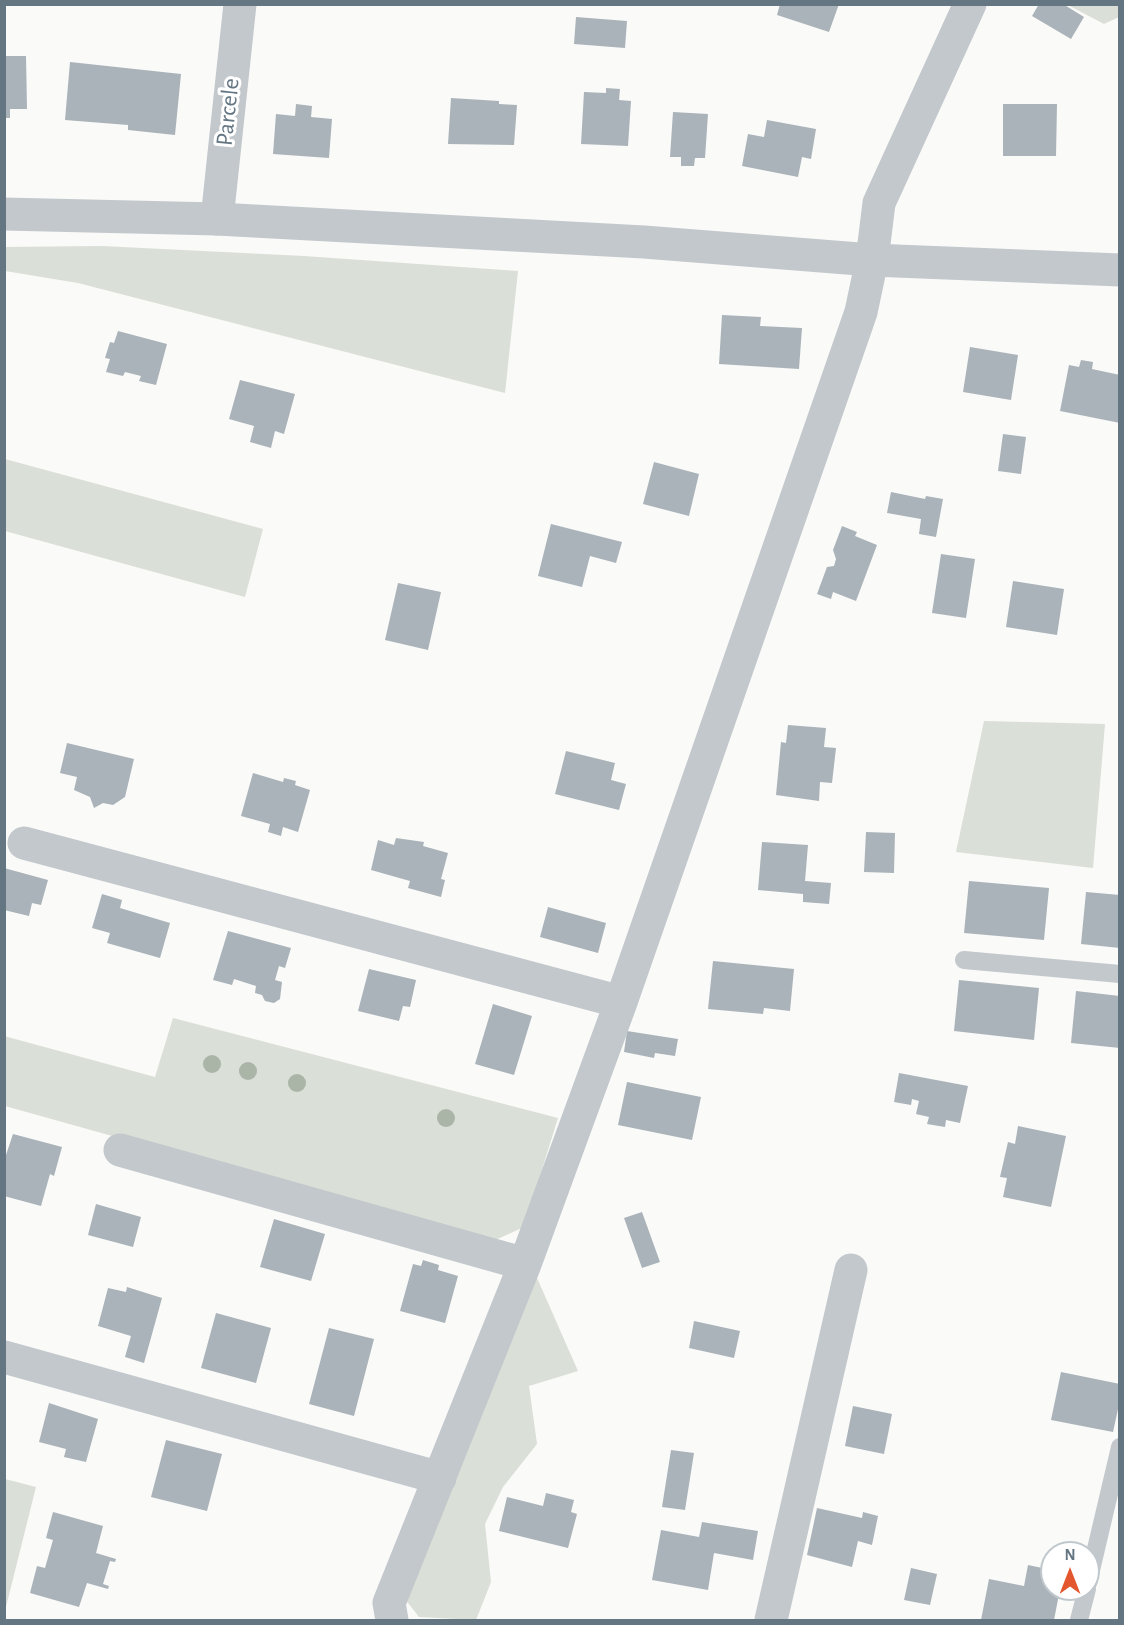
<!DOCTYPE html>
<style>
body{margin:0}
#map{position:relative;width:1124px;height:1625px;overflow:hidden;background:#fafaf8;font-family:"Alegreya Sans",sans-serif}
canvas{display:block}
.frame{position:absolute;inset:0;border:6px solid #657683;pointer-events:none}
.north{position:absolute;left:1040px;top:1541px;width:60px;height:60px;box-sizing:border-box;background:#fff;border:2px solid #c1c8cd;border-radius:50%;rotate:0deg;font-size:16px;font-weight:700;line-height:24px;text-align:center;color:#657683}
.north::after{content:'';display:block;margin:auto;width:21px;height:27px;background:#e4572e;clip-path:polygon(50% 0,100% 100%,50% 72%,0 100%)}
</style>
<div id="map">
<canvas width="1124" height="1625"></canvas>
<div class="frame"></div>
<div class="north">N</div>
</div>
<script>
const context = document.querySelector('canvas').getContext('2d');
context.lineJoin = 'round';
function fillPath(path, color) { context.fillStyle = color; context.fill(path, 'evenodd'); }
const shape = rows => new Path2D(rows.map(r => 'M' + r).join(''));
function trace(path, color, width, dash) { context.strokeStyle = color; context.lineWidth = width; context.lineCap = dash ? 'butt' : 'round'; context.setLineDash(dash || []); context.stroke(path); }
function drawText(font, color, halo, rows, align = 'center') {
  context.font = font + ' "Alegreya Sans",sans-serif'; context.lineWidth = 6; context.setLineDash([]); context.textBaseline = 'middle'; context.strokeStyle = halo; context.fillStyle = color; for (const [text, x, y, turn = 0] of rows) {
    context.save(); context.translate(x, y); context.rotate((+turn || 0) * Math.PI / 180); context.textAlign = isNaN(turn) ? turn : align; if (halo) context.strokeText(text, 0, 0); context.fillText(text, 0, 0); context.restore();
  }
}
fillPath(shape([
 [1068,5,1119,5,1119,17,1104,24],
 [102,246,304,256,518,271,505,393,78,283,5,271,5,247],
 [5,459,263,529,245,597,5,531],
 [984,721,1105,724,1093,868,956,852],
 [173,1018,558,1118,524,1227,491,1242,5,1106,4,1036,155,1077],
 [530,1262,578,1371,529,1386,537,1444,503,1487,485,1524,491,1582,476,1620,419,1617,405,1599],
 [5,1479,36,1487,5,1611,4,1479]
]), '#dadfd7');
fillPath(shape([
 [780,4,839,4,829,32,777,15],
 [1039,4,1063,4,1084,17,1071,39,1032,16],
 [576,17,627,21,625,48,574,44],
 [4,56,26,56,27,109,10,109,10,118,4,118],
 [70,62,181,74,175,135,128,130,128,125,65,120],
 [606,88,620,89,619,100,631,101,628,146,581,144,584,92,606,93],
 [451,98,499,101,499,104,517,105,514,145,448,144],
 [296,104,312,106,311,117,332,119,329,158,273,154,276,114,295,116],
 [1003,104,1057,104,1056,156,1003,156],
 [673,112,708,114,705,158,695,158,694,166,681,166,681,157,670,157],
 [767,120,816,129,811,159,802,157,798,177,742,166,748,134,764,137],
 [722,315,761,317,760,326,802,328,799,369,719,364],
 [118,331,167,344,156,385,139,381,141,376,125,372,123,376,106,372,110,359,105,358,110,342,114,343],
 [970,347,1018,355,1011,400,963,392],
 [1081,360,1093,362,1092,369,1120,375,1120,423,1060,411,1069,365,1079,367],
 [240,380,295,394,284,434,275,431,271,448,250,442,254,426,229,419],
 [1003,434,1026,437,1021,474,998,471],
 [654,462,699,474,689,516,643,504],
 [891,492,925,499,926,496,943,499,936,537,919,534,921,519,887,513],
 [551,524,622,542,616,563,590,556,582,587,538,576],
 [842,526,857,532,855,536,877,545,856,601,833,592,831,599,817,594,827,567,834,566,836,559,833,550],
 [941,554,975,559,966,618,932,613],
 [1013,581,1064,589,1057,635,1006,627],
 [398,583,441,592,428,650,385,640],
 [788,725,826,728,824,747,836,748,832,783,820,782,819,801,776,795,781,742,786,743],
 [67,743,134,759,125,797,113,805,103,803,94,808,90,797,74,790,77,777,60,773],
 [566,751,615,763,611,780,626,784,619,810,555,794],
 [253,773,283,782,284,778,296,781,295,785,310,790,298,832,283,827,281,836,268,832,270,824,241,816],
 [866,832,895,833,894,873,864,872],
 [396,838,424,842,423,846,448,853,441,879,445,880,441,897,408,888,410,881,371,870,378,840,394,845],
 [762,842,808,845,805,881,831,883,829,904,803,902,803,894,758,890],
 [4,868,48,880,41,905,32,903,29,916,4,910],
 [969,881,1049,888,1044,940,964,933],
 [1086,892,1120,895,1120,948,1081,944],
 [102,894,122,900,120,908,170,923,160,958,107,943,110,933,92,928],
 [548,907,606,923,598,953,540,937],
 [228,931,291,948,285,968,279,966,275,980,282,982,280,999,274,1003,265,1001,262,995,255,993,256,986,234,979,232,985,213,980],
 [713,961,794,969,790,1011,764,1008,763,1014,708,1009],
 [369,969,416,980,410,1007,403,1006,399,1021,358,1011],
 [959,980,1039,988,1034,1040,954,1031],
 [1076,991,1120,996,1120,1048,1071,1043],
 [493,1004,532,1016,514,1075,475,1064],
 [627,1031,678,1039,675,1056,655,1053,654,1058,624,1052],
 [899,1073,968,1086,960,1123,946,1120,945,1127,927,1124,929,1117,916,1114,919,1101,912,1099,911,1105,894,1102],
 [627,1082,701,1097,692,1140,618,1125],
 [1018,1126,1066,1136,1051,1207,1003,1197,1007,1178,1000,1177,1008,1142,1015,1144],
 [13,1134,62,1147,54,1176,50,1174,41,1206,4,1196,4,1161],
 [96,1204,141,1217,133,1247,88,1235],
 [642,1212,660,1262,642,1268,624,1218],
 [274,1219,325,1234,311,1281,260,1267],
 [423,1260,439,1265,438,1270,458,1276,445,1323,400,1311,413,1264,421,1266],
 [127,1287,162,1298,144,1363,125,1357,131,1336,98,1326,108,1288,126,1292],
 [216,1313,271,1328,256,1383,201,1368],
 [694,1321,740,1331,734,1358,689,1348],
 [329,1328,374,1339,354,1416,309,1404],
 [1061,1372,1120,1384,1120,1400,1113,1432,1051,1420],
 [49,1403,98,1419,86,1462,64,1457,66,1449,39,1442],
 [853,1406,892,1414,884,1454,845,1446],
 [166,1440,222,1454,207,1511,151,1497],
 [671,1450,694,1453,685,1510,662,1507],
 [546,1493,574,1500,571,1512,577,1514,568,1548,499,1531,507,1497,543,1506],
 [817,1508,862,1518,863,1512,878,1516,872,1545,858,1541,852,1567,807,1555],
 [53,1512,103,1526,96,1553,116,1559,115,1562,110,1561,103,1584,109,1586,108,1589,87,1583,79,1607,30,1593,37,1566,45,1568,53,1540,46,1538],
 [702,1522,758,1531,753,1560,714,1553,708,1590,652,1580,661,1530,699,1537],
 [1028,1565,1052,1570,1052,1589,1060,1589,1054,1620,981,1620,989,1579,1024,1586],
 [911,1568,937,1574,930,1605,904,1600]
]), '#aab3b9');
trace(shape([
 [964,960,1120,974],
 [1088,1583,1120,1447],
 [1079,1620,1087,1589]
]), '#c3c8cc', 18);
trace(shape([
 [217,219,240,4],
 [24,843,621,1002],
 [120,1150,525,1264],
 [4,1357,440,1478],
 [392,1620,389,1603,525,1264,621,1002,861,312,872,260,879,203,970,4],
 [771,1620,851,1270]
]), '#c3c8cc', 33);
trace(shape([
 [4,214,217,219,644,242,872,260,1120,270]
]), '#c3c8cc', 33);
context.fillStyle = '#aab4a7';
for (const [x, y] of [
 [212,1064],
 [248,1071],
 [297,1083],
 [446,1118]
]) { context.beginPath(); context.arc(x, y, 9, 0, 2 * Math.PI); context.fill(); }
drawText('24px', '#657683', '#fff', [
 ["Parcele",228,112,-84]
]);
</script>
